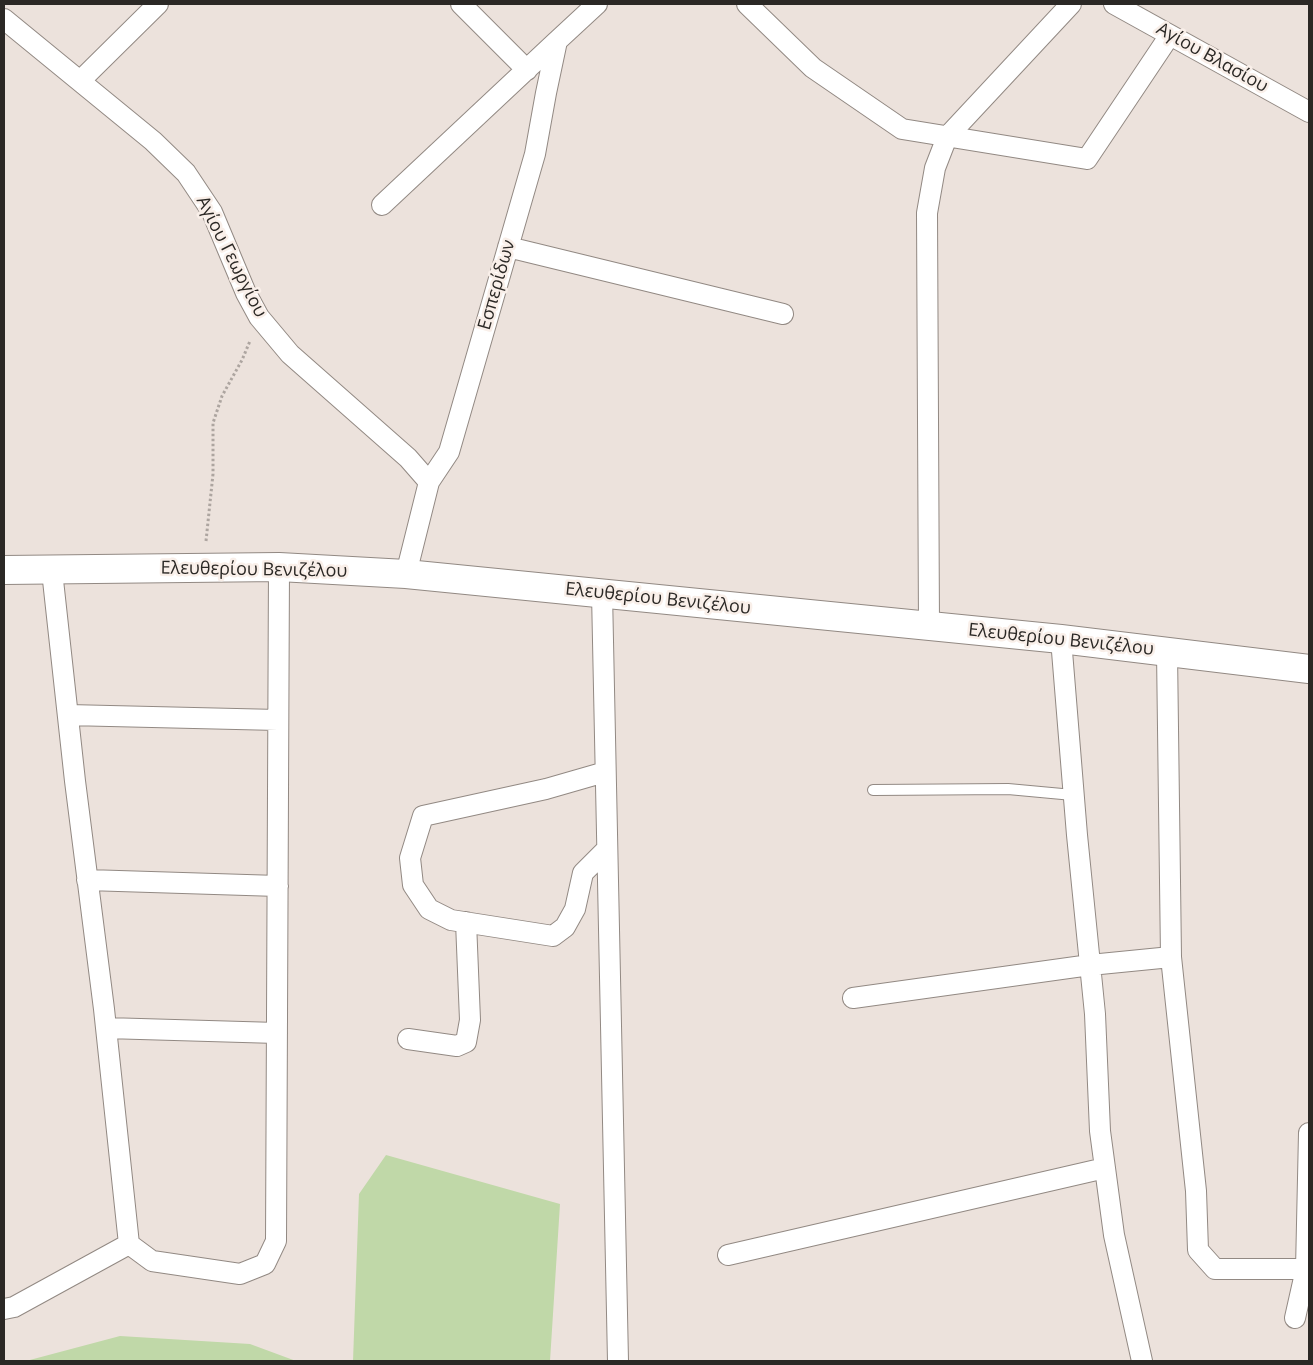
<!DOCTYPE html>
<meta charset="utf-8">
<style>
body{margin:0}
#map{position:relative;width:1313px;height:1365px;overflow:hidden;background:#ece2dc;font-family:"Open Sans",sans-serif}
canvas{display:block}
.frame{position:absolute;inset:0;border:5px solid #2b2825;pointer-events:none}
</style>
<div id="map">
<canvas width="1313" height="1365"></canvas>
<div class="frame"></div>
</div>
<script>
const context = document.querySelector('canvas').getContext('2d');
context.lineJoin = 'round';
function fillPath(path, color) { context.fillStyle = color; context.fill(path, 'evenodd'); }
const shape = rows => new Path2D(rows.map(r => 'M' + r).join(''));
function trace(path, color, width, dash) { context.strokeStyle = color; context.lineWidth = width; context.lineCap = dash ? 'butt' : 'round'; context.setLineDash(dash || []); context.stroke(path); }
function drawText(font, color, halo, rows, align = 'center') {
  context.font = font + ' "Open Sans",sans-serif'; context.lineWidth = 5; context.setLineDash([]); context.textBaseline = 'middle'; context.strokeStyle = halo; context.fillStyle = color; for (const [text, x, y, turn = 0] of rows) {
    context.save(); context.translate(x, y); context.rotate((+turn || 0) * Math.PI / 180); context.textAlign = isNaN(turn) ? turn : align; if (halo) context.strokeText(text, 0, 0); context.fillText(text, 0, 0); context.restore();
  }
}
fillPath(shape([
 [386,1155,560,1204,550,1361,353,1361,359,1194],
 [120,1336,250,1344,296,1361,26,1361]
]), '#c0d8a8');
const lane = shape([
 [873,790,1008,789,1073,795]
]);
const street = shape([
 [461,4,527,70],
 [747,4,813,68,902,129,1087,159,1170,35],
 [1114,4,1309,112],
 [4,19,153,141,186,173,212,212,246,293,259,317,290,354,408,458,429,482],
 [80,81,158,4],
 [382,205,557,41],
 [508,247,783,314],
 [52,571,75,781,104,1009,129,1244],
 [406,574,429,482,449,452,535,154,546,93,557,41,597,4],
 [602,593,618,1361],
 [929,626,927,213,935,168,947,137,1071,4],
 [1061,639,1077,835,1095,1014,1100,1131,1114,1235,1142,1361],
 [1167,652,1171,957,1196,1191,1198,1250,1215,1269,1306,1269],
 [68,715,278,720],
 [605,772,546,789,423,816,410,858,413,885,429,909,451,920,553,936,565,927,575,909,583,873,607,849],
 [87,880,278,886],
 [853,998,1090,965,1171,957],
 [106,1028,277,1033],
 [408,1039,457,1046,466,1042,470,1020,466,922],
 [728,1255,1105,1168],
 [4,1309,14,1307,129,1244,152,1261,240,1274,265,1264,276,1241,279,567],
 [1295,1318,1306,1269,1309,1133]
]);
const secondary = shape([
 [4,570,279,567,406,574,1061,639,1309,669]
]);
trace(lane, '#928983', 12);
trace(street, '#928983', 22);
trace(secondary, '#928983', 30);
trace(shape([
 [206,541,213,474,213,423,222,396,242,360,250,341]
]), '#ada5a0', 3, [2.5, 2.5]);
trace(lane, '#fff', 10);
trace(street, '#fff', 20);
trace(secondary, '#fff', 28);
drawText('18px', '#2b2825', '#f9efe9', [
 ["Αγίου Βλασίου",1212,58,29],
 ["Αγίου Γεωργίου",231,257,63],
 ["Εσπερίδων",497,285,-74],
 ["Ελευθερίου Βενιζέλου",254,570,1],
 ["Ελευθερίου Βενιζέλου",658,599,6],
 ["Ελευθερίου Βενιζέλου",1061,640,6]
]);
</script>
